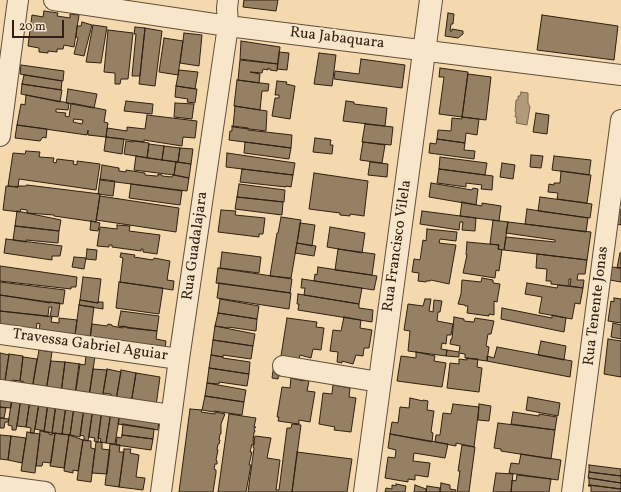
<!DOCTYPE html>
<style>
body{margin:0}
#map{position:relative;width:621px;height:492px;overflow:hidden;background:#f3d9ad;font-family:Vollkorn,serif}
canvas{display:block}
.scale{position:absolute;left:12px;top:20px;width:52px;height:18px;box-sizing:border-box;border:2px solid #302013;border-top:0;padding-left:5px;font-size:12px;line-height:14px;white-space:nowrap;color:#302013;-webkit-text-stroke:3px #f7e6ca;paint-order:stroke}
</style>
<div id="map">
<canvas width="621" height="492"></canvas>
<div class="scale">20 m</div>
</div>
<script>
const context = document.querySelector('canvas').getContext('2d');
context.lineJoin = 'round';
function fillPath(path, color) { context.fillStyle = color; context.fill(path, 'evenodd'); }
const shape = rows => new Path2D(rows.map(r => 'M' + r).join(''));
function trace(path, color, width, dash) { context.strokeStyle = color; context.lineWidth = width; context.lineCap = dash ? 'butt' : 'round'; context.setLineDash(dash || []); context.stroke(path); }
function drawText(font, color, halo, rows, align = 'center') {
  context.font = font + ' Vollkorn,serif'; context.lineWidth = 4; context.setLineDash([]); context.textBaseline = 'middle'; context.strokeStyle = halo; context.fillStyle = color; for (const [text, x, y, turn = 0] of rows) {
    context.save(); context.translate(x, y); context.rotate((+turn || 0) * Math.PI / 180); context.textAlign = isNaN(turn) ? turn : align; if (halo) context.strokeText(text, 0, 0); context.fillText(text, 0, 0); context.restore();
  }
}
const water = shape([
 [521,92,528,93,528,103,530,107,527,125,516,123,517,117,515,117,516,112,515,112,516,100,518,100,518,96,520,96,521,92]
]);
fillPath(water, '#b19a79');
trace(water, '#7d6950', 1);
const building = shape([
 [244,0,278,0,276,11,243,7,244,0],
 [44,11,58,13,57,16,70,18,70,14,79,15,74,47,64,45,63,49,57,49,57,52,48,51,48,53,39,52,39,48,28,46,32,15,43,17,44,11],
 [448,13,454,14,453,24,451,24,450,31,452,31,452,29,463,31,463,34,458,38,445,36,448,13],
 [542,15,618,26,614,60,537,50,542,15],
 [82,22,92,25,84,56,74,54,78,38,76,37,77,26,81,26,82,22],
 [93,25,107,27,101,63,86,62,93,25],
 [135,27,145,28,140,76,132,76,136,34,134,34,135,27],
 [145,28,162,31,155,86,139,84,145,28],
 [108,30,133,33,128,79,121,79,120,84,115,84,115,73,104,72,108,30],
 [184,33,202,35,199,66,180,63,184,33],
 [164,38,183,41,178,75,159,72,164,38],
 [241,41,280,47,278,64,240,59,241,41],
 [279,52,289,53,287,70,277,69,279,52],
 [319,53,336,55,332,86,314,84,319,53],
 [361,59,405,65,402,88,334,79,335,71,359,74,361,59],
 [240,60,278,64,277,71,270,70,270,69,268,68,268,70,263,69,262,73,250,72,260,74,259,83,238,80,240,60],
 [21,65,64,71,63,81,20,74,21,65],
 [440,68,468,72,462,117,439,114,444,77,439,77,440,68],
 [179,70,198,72,195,89,176,86,179,70],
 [468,74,491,77,486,120,462,117,468,74],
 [24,75,62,81,61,90,22,84,24,75],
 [237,80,269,84,268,91,262,91,260,110,234,106,237,80],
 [277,81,287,82,286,84,295,86,290,119,272,116,275,98,279,98,279,95,275,95,277,81],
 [22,84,62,90,60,102,21,94,22,84],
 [176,86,197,89,195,103,187,102,188,99,175,97,176,86],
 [68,89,97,94,94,108,66,103,68,89],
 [26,95,69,103,68,110,56,109,56,112,66,113,65,116,69,117,71,103,106,110,104,122,108,123,106,137,88,135,88,130,87,135,17,125,21,104,25,105,26,95],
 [74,119,83,120,82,124,73,122,74,119],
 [126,101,153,104,152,114,124,111,126,101],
 [346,101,354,102,354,104,387,108,385,126,343,121,346,101],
 [175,103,194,104,192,119,174,117,175,103],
 [235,106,267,111,266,131,233,127,235,106],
 [536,113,549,115,547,134,533,132,536,113],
 [147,115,197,121,195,138,183,137,182,146,144,140,144,142,106,137,107,128,127,131,127,127,145,129,147,115],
 [462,117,479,119,477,135,466,133,465,143,437,139,438,130,451,131,452,118,462,119,462,117],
 [365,124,393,127,391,145,362,142,365,124],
 [17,125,47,129,46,138,43,137,40,141,15,138,17,125],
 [232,126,248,128,248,130,292,135,291,148,229,140,230,131,232,131,232,126],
 [106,137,124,139,122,154,104,151,106,137],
 [315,138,331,140,330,145,333,145,332,154,313,152,315,138],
 [437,139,465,143,464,150,475,151,474,159,429,153,430,143,436,144,437,139],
 [126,141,134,142,134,141,149,143,147,158,124,154,126,141],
 [245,142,291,148,289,159,244,153,245,142],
 [363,142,385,145,382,163,360,160,363,142],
 [149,144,164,146,162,160,147,158,149,144],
 [164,146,180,148,178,162,162,160,164,146],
 [180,148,193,149,191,164,178,162,180,148],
 [26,151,40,152,39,157,54,158,53,162,56,163,57,159,74,161,73,164,77,165,77,161,100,164,96,190,19,179,18,187,8,186,13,153,25,154,26,151],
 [227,153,295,163,293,175,226,167,227,153],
 [531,155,543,156,541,168,530,167,531,155],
 [136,156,176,162,174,175,134,170,136,156],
 [554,156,591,160,589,175,552,170,554,156],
 [440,157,487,163,485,175,439,169,440,157],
 [176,162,191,164,189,178,174,175,176,162],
 [370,162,388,164,387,177,368,175,370,162],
 [502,163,515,165,513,179,500,177,502,163],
 [102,165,119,168,119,171,126,172,126,170,145,173,145,175,156,176,158,176,158,174,162,175,162,176,172,177,173,175,189,178,187,191,100,180,102,165],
 [242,169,293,175,291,187,286,186,286,187,240,182,242,169],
 [439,169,493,176,492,190,481,189,482,185,466,183,466,187,437,183,439,169],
 [561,171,591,175,587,203,557,199,558,193,548,192,549,184,554,185,554,183,560,183,561,171],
 [314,173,368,181,364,216,350,214,350,216,340,215,340,213,309,209,314,173],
 [100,179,115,181,113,196,98,194,100,179],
 [431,183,472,190,473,188,478,189,476,205,429,197,431,183],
 [131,184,182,191,180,205,129,198,131,184],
 [239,184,285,190,284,202,237,197,239,184],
 [27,185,100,194,96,222,54,216,54,215,27,213,27,210,21,209,20,212,3,210,6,186,18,187,18,186,26,186,27,185],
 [100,196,179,208,176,232,96,220,100,196],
 [237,197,283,202,282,215,235,209,237,197],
 [540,197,592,204,590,218,538,211,540,197],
 [462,202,482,206,482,203,501,206,499,221,460,216,462,202],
 [527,209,588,218,586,232,525,224,527,209],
 [619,209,621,210,621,225,617,224,619,209],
 [221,210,236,211,235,215,265,218,263,234,259,234,259,237,218,232,221,210],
 [17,211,61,220,59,231,15,226,17,211],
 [422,211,476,218,475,231,462,230,463,222,460,222,459,230,420,224,422,211],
 [281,217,301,220,291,278,270,276,277,233,278,233,281,217],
 [493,220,508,222,504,250,498,249,499,245,490,244,493,220],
 [91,221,100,223,98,231,90,230,91,221],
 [508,222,591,232,587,260,504,250,506,237,555,242,555,240,506,233,508,222],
 [300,223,315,225,312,246,297,243,300,223],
 [117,225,130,226,129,231,160,235,157,254,143,252,143,249,141,249,141,251,112,247,112,245,109,245,109,247,97,246,100,227,117,229,117,225],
 [15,226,59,231,58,243,26,240,26,242,13,240,15,226],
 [330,227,365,233,362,253,327,247,330,227],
 [427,229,457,232,456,241,440,239,439,243,456,245,449,284,431,280,430,281,426,281,426,282,418,281,419,273,412,272,414,259,420,260,423,240,426,241,427,229],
 [6,239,62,246,60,256,52,256,52,260,4,253,6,239],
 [467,242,499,245,498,249,502,250,499,271,496,270,495,278,463,273,467,255,466,255,467,242],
 [297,243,316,246,314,256,295,253,297,243],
 [87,249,97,250,96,260,86,259,87,249],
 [338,249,375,254,372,275,335,270,338,249],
 [222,252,261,257,259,273,220,268,222,252],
 [121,253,135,255,134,257,153,260,154,258,170,261,167,280,174,281,173,290,120,282,123,258,120,257,121,253],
 [620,253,621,253,621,268,617,268,620,253],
 [537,254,587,260,585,274,578,274,577,280,584,280,583,288,570,286,571,279,569,279,569,286,551,284,551,281,546,281,547,269,536,268,537,254],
 [74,257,86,258,84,269,72,267,74,257],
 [0,266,77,277,76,287,71,287,71,289,0,281,0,266],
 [318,267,377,276,374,290,314,281,315,274,317,275,318,267],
 [612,267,621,268,621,282,610,280,612,267],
 [218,268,292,279,290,293,216,283,218,268],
 [83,277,101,279,98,303,80,300,83,277],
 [482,278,493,280,493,283,500,284,497,302,494,301,494,315,489,314,489,316,467,313,468,306,465,306,465,305,458,304,461,294,462,280,481,282,482,278],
 [302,279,362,288,359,304,304,295,305,288,301,288,302,279],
 [0,282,65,290,63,304,0,295,0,282],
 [119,282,163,288,159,314,116,308,119,282],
 [219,283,291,293,289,309,217,298,219,283],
 [527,283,557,288,558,285,583,288,580,304,575,303,572,319,539,313,542,297,525,294,527,283],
 [298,294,359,304,359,308,373,310,372,322,298,310,299,304,297,304,298,294],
 [0,295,50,303,49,302,60,303,58,317,50,316,52,307,49,307,48,316,0,311,0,295],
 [614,298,621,299,621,323,608,321,611,301,614,302,614,298],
 [220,299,259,306,257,319,218,313,220,299],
 [425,299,431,299,429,311,433,312,434,300,442,301,440,312,438,312,437,321,453,324,451,335,447,335,446,344,442,343,441,349,447,350,446,356,408,351,410,331,404,330,408,304,423,306,425,299],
 [80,300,98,303,98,302,103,302,103,309,79,305,80,300],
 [79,305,94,307,90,337,75,335,79,305],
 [502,308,552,318,552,315,566,318,564,332,501,319,502,308],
 [0,311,52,317,51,322,59,323,59,318,77,320,75,335,39,330,40,324,37,323,36,330,0,324,0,311],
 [121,311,159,316,157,331,118,326,121,311],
 [218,313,257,319,256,331,228,327,228,328,215,326,218,313],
 [344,317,361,320,360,328,372,330,369,348,364,348,363,356,356,355,353,364,342,361,342,363,337,362,338,352,330,351,333,330,341,331,344,317],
 [454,317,464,319,464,321,474,322,475,318,494,321,491,334,488,334,486,346,489,347,487,361,465,358,465,354,459,353,459,357,446,356,447,350,459,352,460,346,450,344,451,339,452,339,454,317],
 [287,318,317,322,316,327,324,328,321,350,313,349,311,358,300,355,299,360,281,356,287,318],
 [613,323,621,325,621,339,611,337,613,323],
 [92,324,107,326,108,324,112,325,112,326,123,328,123,326,127,327,127,328,157,331,156,339,166,341,165,349,90,340,92,324],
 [215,326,255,334,253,346,213,340,215,326],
 [608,339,621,341,621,377,604,374,608,339],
 [213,340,253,346,251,359,223,355,223,357,211,355,213,340],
 [541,341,566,346,564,360,538,355,541,341],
 [497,347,572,361,570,377,487,361,487,356,494,358,497,347],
 [39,350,52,352,46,391,37,390,38,385,33,384,39,350],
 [416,352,435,356,434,361,446,363,442,387,397,381,401,356,416,358,416,352],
 [0,353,9,355,4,385,0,384,0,353],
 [9,354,23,356,20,381,12,380,11,383,5,382,9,354],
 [86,355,95,356,89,398,75,394,79,364,85,365,86,355],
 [211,355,223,357,223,358,250,362,249,374,209,368,211,355],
 [23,357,37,359,32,389,24,388,24,382,20,381,23,357],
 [467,358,478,359,477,367,482,368,479,392,447,388,450,363,459,364,459,359,467,360,467,358],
 [51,361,65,362,61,393,46,391,51,361],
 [65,362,80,364,75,396,61,393,65,362],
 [274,364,280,365,278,379,272,378,274,364],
 [209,368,249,374,247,386,219,382,219,384,207,383,209,368],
 [93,369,107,370,102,400,89,395,93,369],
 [107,369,121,372,116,400,110,401,111,394,103,393,107,369],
 [121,370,136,373,131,404,116,400,121,370],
 [136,373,160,377,156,406,131,404,136,373],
 [291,378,303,381,303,380,309,381,307,391,315,392,310,422,299,420,299,424,278,421,279,417,277,417,282,387,290,388,291,378],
 [207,383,246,390,244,402,205,396,207,383],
 [333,385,350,388,349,397,356,398,351,432,334,430,335,427,319,424,323,393,332,394,333,385],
 [0,395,12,397,11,408,0,407,0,395],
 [205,396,244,402,242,415,214,411,214,412,202,410,205,396],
 [12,397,21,398,16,430,12,430,12,426,8,425,12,397],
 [528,397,560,403,558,416,526,410,528,397],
 [21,398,30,400,26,427,17,426,21,398],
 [410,398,423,401,423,400,428,401,427,410,434,411,431,432,433,433,432,442,390,434,392,422,398,423,400,407,409,408,410,398],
 [30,400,39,404,34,433,30,433,31,428,26,427,30,400],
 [39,402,48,403,44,431,35,429,39,402],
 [48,403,56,404,52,433,44,432,48,403],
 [56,404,66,405,62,434,52,433,56,404],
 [453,404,479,407,474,447,456,443,456,446,435,442,436,435,440,435,443,413,451,414,453,404],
 [479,404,491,406,489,421,478,420,479,404],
 [66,406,74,407,70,435,62,434,66,406],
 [0,407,6,408,4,418,0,418,0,407],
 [74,407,84,408,80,437,70,435,74,407],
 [84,408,93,408,88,441,84,440,84,436,80,435,84,408],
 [93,408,102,409,98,442,94,441,95,438,89,437,93,408],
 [102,409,111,412,106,443,100,442,101,439,98,438,102,409],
 [190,409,202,410,201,412,215,414,215,412,225,414,221,424,221,434,220,434,219,440,220,440,219,444,218,444,217,450,218,450,216,460,217,461,217,464,215,464,214,469,216,470,216,473,213,492,179,492,190,409],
 [111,412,120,413,115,444,106,443,111,412],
 [513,412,539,416,539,414,557,417,555,430,511,424,513,412],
 [120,413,159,419,158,430,118,424,120,413],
 [229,414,256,418,254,427,256,427,254,428,255,432,254,432,253,441,254,441,254,445,252,444,250,452,252,452,249,465,251,465,246,492,218,492,229,414],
 [0,418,9,419,8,422,5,422,4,428,0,428,0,418],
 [498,423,555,430,551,459,501,451,501,449,494,448,498,423],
 [123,424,154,429,153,439,122,435,123,424],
 [292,424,301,425,292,492,248,492,254,448,253,447,255,436,271,438,267,458,280,460,276,490,279,490,287,428,291,428,292,424],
 [40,431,49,432,49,434,52,435,52,433,55,434,51,463,43,462,42,466,36,466,40,431],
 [27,432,40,434,35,473,21,471,27,432],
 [55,433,69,435,64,468,50,466,55,433],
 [390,434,448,444,445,458,414,453,413,461,430,463,428,477,415,475,415,480,408,479,408,482,385,478,388,457,395,458,396,450,388,448,390,434],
 [0,435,11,436,8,460,0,459,0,435],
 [69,435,83,440,78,471,73,470,73,473,64,471,69,435],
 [122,435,153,439,151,450,116,445,117,437,121,438,122,435],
 [11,436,26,438,22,463,8,460,11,436],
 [83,440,91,441,91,448,95,449,91,482,77,480,83,440],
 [96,442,102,442,102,449,110,450,107,474,92,473,96,442],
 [110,444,120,445,119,452,124,452,119,487,105,485,110,444],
 [462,445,475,447,469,492,457,492,460,471,458,471,462,445],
 [124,449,131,449,130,453,139,455,136,477,145,478,143,490,119,487,124,449],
 [297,452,352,459,347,492,292,492,297,452],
 [521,454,561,460,558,480,509,473,511,463,519,464,521,454],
 [589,465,621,469,621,476,589,472,589,465],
 [589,472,621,476,621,483,588,478,589,472],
 [496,473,513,474,511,492,493,492,496,473],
 [517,475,551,479,549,492,511,492,512,480,516,481,517,475],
 [589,478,621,483,621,489,589,485,589,478],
 [441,483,450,485,450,489,456,490,455,492,440,492,441,483],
 [396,484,406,486,405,492,385,492,386,488,392,489,392,485,396,486,396,484],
 [415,485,426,489,426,492,414,492,415,485],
 [589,485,621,489,621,492,591,492,591,486,588,486,589,485],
 [427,486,440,488,440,492,426,492,427,486]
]);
fillPath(building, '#958063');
trace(building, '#302013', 1);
const minor = shape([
 [54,0,228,26,621,75],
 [0,136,18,0],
 [0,334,179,359],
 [283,366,379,382],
 [0,390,171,415],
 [0,486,45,492],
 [161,492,179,359,228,26,227,8,228,0],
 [572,492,621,120]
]);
const tertiary = shape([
 [365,492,431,0]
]);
trace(minor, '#614e3a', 22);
trace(tertiary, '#614e3a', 24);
trace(minor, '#f7e6ca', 20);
trace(tertiary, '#f7e6ca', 22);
drawText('15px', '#302013', '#f7e6ca', [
 ["Rua Jabaquara",337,39,7],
 ["Rua Guadalajara",196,246,-82],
 ["Rua Francisco Vilela",398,246,-82],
 ["Rua Tenente Jonas",597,306,-83],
 ["Travessa Gabriel Aguiar",90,346,8]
]);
</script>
